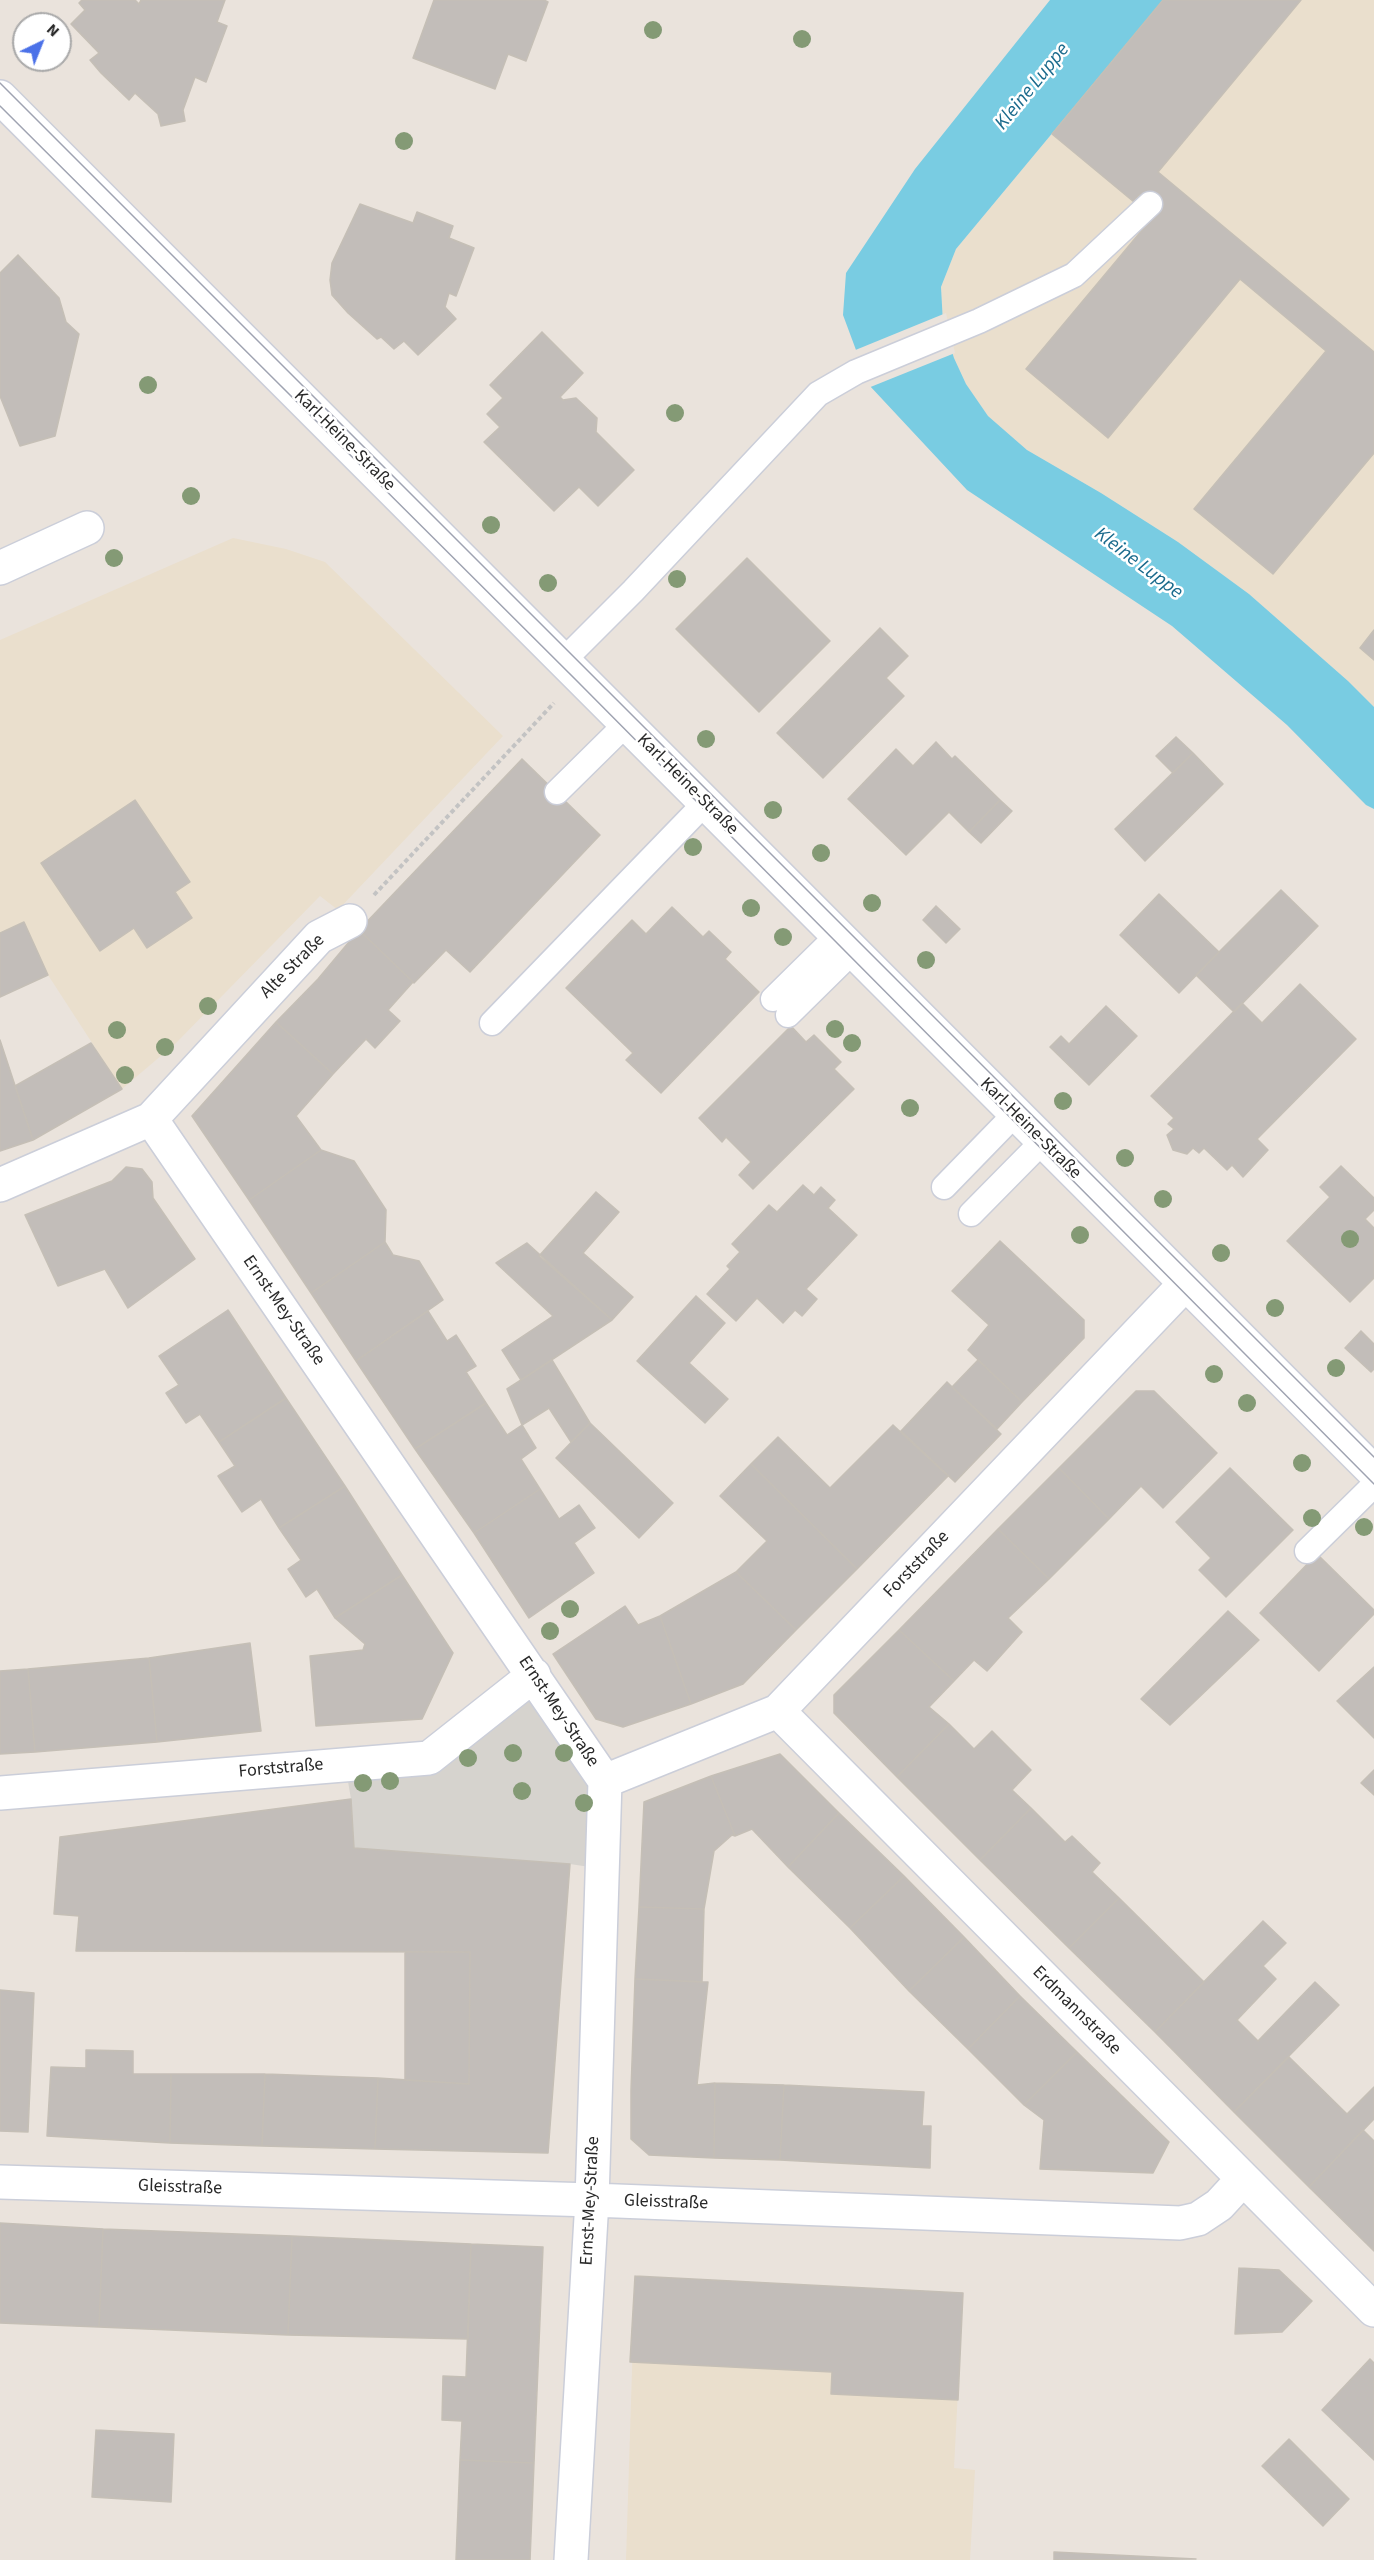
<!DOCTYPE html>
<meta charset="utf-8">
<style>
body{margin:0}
#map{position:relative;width:1374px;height:2560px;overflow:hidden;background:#eae3dc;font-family:"Source Sans 3",sans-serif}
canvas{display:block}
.north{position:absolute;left:12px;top:12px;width:60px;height:60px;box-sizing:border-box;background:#fff;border:2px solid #a9a9a9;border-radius:50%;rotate:43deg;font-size:16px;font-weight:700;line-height:24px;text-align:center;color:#292929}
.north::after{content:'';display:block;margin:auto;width:21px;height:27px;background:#4b71e8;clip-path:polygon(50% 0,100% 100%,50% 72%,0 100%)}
</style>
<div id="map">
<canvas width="1374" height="2560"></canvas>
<div class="north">N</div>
</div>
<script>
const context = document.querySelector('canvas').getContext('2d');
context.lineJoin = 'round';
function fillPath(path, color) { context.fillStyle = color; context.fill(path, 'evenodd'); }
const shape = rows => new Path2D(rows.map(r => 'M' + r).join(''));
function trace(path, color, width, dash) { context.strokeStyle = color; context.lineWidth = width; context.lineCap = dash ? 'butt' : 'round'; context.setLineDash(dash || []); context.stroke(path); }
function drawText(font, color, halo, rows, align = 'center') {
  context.font = font + ' "Source Sans 3",sans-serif'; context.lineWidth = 5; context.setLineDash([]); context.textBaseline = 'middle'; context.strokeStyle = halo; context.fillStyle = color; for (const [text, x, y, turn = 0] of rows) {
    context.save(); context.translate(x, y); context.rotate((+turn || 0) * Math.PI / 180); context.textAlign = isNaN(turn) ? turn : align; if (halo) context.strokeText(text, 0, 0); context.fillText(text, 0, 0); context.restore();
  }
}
fillPath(shape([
 [1163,0,1374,0,1374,707,1348,681,1249,594,1178,542,1101,493,1027,450,988,416,966,384,954,358,943,323,941,287,956,249],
 [233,538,286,549,325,562,503,736,338,910,320,896,176,1043,122,1089,48,975,24,922,0,933,0,640],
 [635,2276,963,2293,954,2468,975,2470,970,2560,626,2560]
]), '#eadfcd');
fillPath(shape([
 [534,1675,605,1781,603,1869,570,1864,354,1848,351,1799,345,1764,429,1758]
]), '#d6d3ce');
fillPath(shape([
 [1050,0,1163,0,956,249,941,287,943,323,954,358,966,384,988,416,1027,450,1101,493,1178,542,1249,594,1348,681,1374,707,1374,809,1366,805,1287,725,1172,626,967,490,869,385,843,315,846,273,915,169]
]), '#79cce2');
fillPath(shape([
 [946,313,955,353,868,388,853,351]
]), '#eae3dc');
const building = shape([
 [82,0,135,0,139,4,141,0,225,0,217,22,227,26,206,82,195,77,183,110,185,121,161,126,158,114,135,93,129,100,101,73,90,60,99,53,71,24,85,10,79,3,82,0],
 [434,0,544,0,548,2,526,61,508,54,495,89,413,58,434,0],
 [1163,0,1301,0,1158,172,1374,352,1374,453,1273,574,1194,509,1326,351,1240,279,1108,438,1026,369,1158,211,1139,195,1134,202,1052,134,1163,0],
 [360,204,413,223,417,212,453,226,449,238,474,248,456,296,449,293,445,307,456,319,418,355,404,341,394,349,381,337,377,339,348,313,332,295,330,280,332,263,360,204],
 [18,255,59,298,66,322,79,334,55,436,20,446,0,396,0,273,18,255],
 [542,332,583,373,560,397,563,400,576,398,597,418,596,432,634,470,598,506,579,487,554,511,484,442,500,427,487,414,503,398,490,385,542,332],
 [747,558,830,641,759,712,676,629,747,558],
 [880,628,908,656,886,678,904,696,823,778,777,733,880,628],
 [1374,630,1374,660,1360,648,1374,630],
 [1176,737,1193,753,1173,773,1156,756,1176,737],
 [936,742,952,759,955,756,1000,800,969,832,949,812,906,855,848,799,896,749,913,766,936,742],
 [1193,753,1223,784,1145,861,1115,829,1193,753],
 [522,759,600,835,470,972,446,950,414,983,359,930,522,759],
 [135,800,190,882,175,892,192,918,147,948,134,928,100,951,41,863,135,800],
 [1000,800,1012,811,981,843,969,832,1000,800],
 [1281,890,1318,926,1234,1012,1196,975,1281,890],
 [1159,894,1219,952,1179,993,1120,935,1159,894],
 [936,906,960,929,946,943,923,920,936,906],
 [672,907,703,937,709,931,731,952,725,959,759,992,661,1093,626,1060,633,1053,566,988,632,920,646,934,672,907],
 [24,922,48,975,0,997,0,933,24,922],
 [359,930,413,982,388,1010,400,1021,375,1048,366,1039,333,1074,276,1022,318,979,359,930],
 [1300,984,1356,1039,1257,1139,1268,1150,1243,1177,1232,1165,1227,1170,1204,1148,1199,1153,1193,1148,1187,1154,1173,1150,1167,1135,1174,1129,1168,1124,1174,1118,1151,1096,1242,1003,1262,1023,1300,984],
 [1106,1006,1137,1036,1089,1085,1050,1047,1061,1036,1069,1044,1106,1006],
 [276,1022,333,1074,296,1116,321,1150,249,1200,192,1116,276,1022],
 [791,1026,806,1042,814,1035,841,1062,834,1069,854,1089,753,1189,739,1175,751,1162,726,1137,722,1142,699,1118,791,1026],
 [0,1040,33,1140,0,1151,0,1040],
 [91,1043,122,1089,33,1140,15,1086,91,1043],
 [321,1150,354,1161,386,1210,385,1242,311,1293,249,1200,321,1150],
 [1341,1166,1374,1198,1374,1210,1365,1219,1374,1228,1374,1278,1350,1302,1287,1241,1330,1197,1320,1187,1341,1166],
 [126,1167,142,1169,152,1182,153,1198,195,1259,128,1308,105,1269,58,1286,25,1215,112,1181,126,1167],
 [803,1185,814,1195,821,1187,835,1200,828,1208,857,1235,806,1289,817,1299,802,1316,795,1310,783,1323,757,1298,736,1321,707,1294,730,1269,727,1266,740,1252,732,1244,769,1205,777,1212,803,1185],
 [596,1192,619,1212,583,1253,633,1297,612,1320,539,1256,596,1192],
 [1000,1241,1084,1320,1084,1338,1022,1402,968,1350,989,1325,952,1291,1000,1241],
 [385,1242,393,1255,419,1261,443,1300,356,1361,311,1293,385,1242],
 [527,1243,612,1320,521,1380,502,1350,553,1316,496,1263,527,1243],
 [696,1296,725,1323,689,1363,728,1399,705,1423,637,1361,696,1296],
 [228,1310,286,1398,219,1442,200,1414,186,1423,166,1393,179,1385,159,1356,228,1310],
 [428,1311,447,1341,456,1335,476,1366,466,1372,486,1403,415,1449,356,1361,428,1311],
 [1361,1331,1374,1344,1374,1369,1371,1372,1345,1348,1361,1331],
 [552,1360,590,1423,571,1442,549,1408,522,1425,507,1389,552,1360],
 [978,1360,1022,1402,997,1429,952,1387,978,1360],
 [947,1382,1001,1434,955,1482,901,1431,947,1382],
 [1136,1391,1154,1391,1217,1453,1163,1508,1141,1486,1109,1519,1059,1468,1136,1391],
 [286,1398,345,1486,279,1528,261,1499,242,1512,218,1476,235,1466,219,1442,286,1398],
 [486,1403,507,1435,522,1425,536,1448,521,1459,540,1489,474,1533,415,1449,486,1403],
 [590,1423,673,1503,639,1538,556,1458,590,1423],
 [893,1425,948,1476,857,1569,751,1464,778,1437,830,1488,893,1425],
 [751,1464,857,1569,796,1630,736,1572,767,1541,720,1496,751,1464],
 [1059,1468,1109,1519,1049,1579,998,1529,1059,1468],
 [1230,1468,1293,1530,1226,1597,1199,1570,1211,1558,1176,1522,1230,1468],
 [345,1486,402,1575,335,1618,317,1589,306,1597,288,1569,301,1560,279,1528,345,1486],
 [540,1489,559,1519,579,1505,595,1528,574,1543,594,1573,529,1618,474,1533,540,1489],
 [998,1529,1049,1579,1008,1618,1022,1632,987,1671,974,1660,954,1681,899,1630,998,1529],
 [1317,1554,1374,1610,1374,1614,1319,1671,1260,1613,1317,1554],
 [736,1572,796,1630,743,1684,691,1704,660,1616,736,1572],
 [402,1575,453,1653,422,1719,316,1726,310,1656,363,1650,365,1644,335,1618,402,1575],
 [625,1606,638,1625,660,1616,691,1704,623,1727,596,1719,553,1654,625,1606],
 [1228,1611,1259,1640,1170,1725,1141,1699,1228,1611],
 [899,1630,954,1681,929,1707,949,1724,897,1777,834,1713,834,1695,899,1630],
 [250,1643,261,1731,157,1742,149,1658,250,1643],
 [149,1658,157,1742,35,1752,28,1669,149,1658],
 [1374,1667,1374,1738,1337,1701,1374,1667],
 [28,1669,35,1752,0,1754,0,1671,28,1669],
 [949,1724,974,1749,992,1731,1031,1770,1012,1790,1031,1808,980,1860,897,1777,949,1724],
 [780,1754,839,1813,788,1867,752,1829,735,1836,711,1776,780,1754],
 [1374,1770,1374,1795,1361,1783,1374,1770],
 [711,1776,735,1836,732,1835,714,1851,704,1909,639,1907,644,1802,711,1776],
 [351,1799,354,1848,570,1864,548,2153,375,2149,378,2078,469,2084,470,1952,76,1951,79,1916,54,1914,60,1837,351,1799],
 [1031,1808,1065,1842,1072,1836,1100,1863,1092,1872,1119,1898,1069,1948,980,1860,1031,1808],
 [839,1813,904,1876,850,1928,788,1867,839,1813],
 [904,1876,964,1937,909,1991,850,1928,904,1876],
 [1119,1898,1204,1982,1155,2032,1069,1948,1119,1898],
 [639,1907,704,1909,702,1982,635,1979,639,1907],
 [1263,1921,1286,1943,1263,1966,1276,1979,1237,2020,1258,2041,1315,1982,1339,2005,1234,2112,1155,2032,1263,1921],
 [964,1937,1020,1996,968,2049,909,1991,964,1937],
 [405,1952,470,1952,469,2084,405,2080,405,1952],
 [635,1979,708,1982,697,2085,715,2083,714,2158,649,2155,631,2139,631,2090,635,1979],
 [0,1990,34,1993,28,2132,0,2131,0,1990],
 [1020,1996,1077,2052,1024,2105,968,2049,1020,1996],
 [86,2050,133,2051,133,2074,171,2074,170,2143,47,2136,51,2067,86,2068,86,2050],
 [1077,2052,1169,2142,1153,2173,1040,2169,1044,2120,1024,2105,1077,2052],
 [1289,2057,1347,2114,1374,2087,1374,2119,1309,2187,1234,2112,1289,2057],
 [171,2074,265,2074,262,2146,170,2143,171,2074],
 [265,2074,378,2078,375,2149,262,2146,265,2074],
 [715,2083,784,2085,780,2160,714,2158,715,2083],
 [784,2085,924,2092,922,2126,931,2126,930,2168,780,2160,784,2085],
 [1363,2130,1374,2141,1374,2251,1309,2187,1363,2130],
 [0,2223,103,2229,99,2327,0,2323,0,2223],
 [103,2229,292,2236,288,2335,99,2327,103,2229],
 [292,2236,471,2244,468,2339,288,2335,292,2236],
 [471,2244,543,2247,534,2463,460,2460,462,2421,442,2420,443,2376,466,2377,471,2244],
 [1239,2268,1279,2270,1312,2301,1282,2332,1235,2334,1239,2268],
 [635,2276,963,2293,958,2400,831,2394,832,2372,630,2362,635,2276],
 [1370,2359,1374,2363,1374,2460,1322,2410,1370,2359],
 [96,2430,174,2434,171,2502,92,2497,96,2430],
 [1289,2439,1349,2499,1323,2526,1262,2466,1289,2439],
 [460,2460,534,2463,530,2560,456,2560,460,2460],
 [1054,2552,1196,2559,1054,2560,1054,2552]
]);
fillPath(building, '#c2bdb9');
trace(building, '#c5bfb6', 1.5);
const lane = shape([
 [563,661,633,591,818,394,856,372,979,321,1074,275,1150,204],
 [557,792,626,724],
 [773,999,838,935],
 [788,1015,853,951],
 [492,1023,705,803],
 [944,1187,1015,1114],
 [971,1214,1043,1141],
 [1307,1551,1374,1485]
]);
const street = shape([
 [151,1119,605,1781,592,2200,571,2560],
 [0,1185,151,1119,319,937,350,921],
 [778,1711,1374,2310],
 [605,1781,778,1711,1185,1284],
 [0,1793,429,1758,534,1675],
 [0,2182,592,2200,1180,2223,1198,2219,1219,2205,1243,2179]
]);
const secondary = shape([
 [0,97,1374,1472],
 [0,568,87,528]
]);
trace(lane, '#cbced9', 27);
trace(street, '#cbced9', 36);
trace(secondary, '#cbced9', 36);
trace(shape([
 [374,895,554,703]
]), '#c3c3c3', 4, [4.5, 3]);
trace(lane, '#fff', 24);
trace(street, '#fff', 33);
trace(secondary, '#fff', 33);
trace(shape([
 [0,83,1374,1457],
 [0,106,576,680,1374,1484]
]), '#9fa3b1', 1.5);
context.fillStyle = '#849a75';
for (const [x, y] of [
 [653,30],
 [802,39],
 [404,141],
 [148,385],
 [675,413],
 [191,496],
 [491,525],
 [114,558],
 [677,579],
 [548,583],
 [706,739],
 [773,810],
 [693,847],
 [821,853],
 [872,903],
 [751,908],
 [783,937],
 [926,960],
 [208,1006],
 [835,1029],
 [117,1030],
 [852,1043],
 [165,1047],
 [125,1075],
 [1063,1101],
 [910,1108],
 [1125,1158],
 [1163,1199],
 [1080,1235],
 [1350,1239],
 [1221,1253],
 [1275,1308],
 [1336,1368],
 [1214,1374],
 [1247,1403],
 [1302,1463],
 [1312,1518],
 [1364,1527],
 [570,1609],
 [550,1631],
 [513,1753],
 [564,1753],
 [468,1758],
 [390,1781],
 [363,1783],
 [522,1791],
 [584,1803]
]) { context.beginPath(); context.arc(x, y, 9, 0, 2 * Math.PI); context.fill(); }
drawText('18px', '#292929', '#fff', [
 ["Karl-Heine-Straße",344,441,45],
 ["Karl-Heine-Straße",687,785,45],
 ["Alte Straße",293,967,-45],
 ["Karl-Heine-Straße",1030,1129,45],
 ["Ernst-Mey-Straße",283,1311,55],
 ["Forststraße",917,1565,-46],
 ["Ernst-Mey-Straße",558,1712,56],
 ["Forststraße",281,1769,-5],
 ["Erdmannstraße",1076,2011,45],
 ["Gleisstraße",180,2188,2],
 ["Ernst-Mey-Straße",591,2201,-87],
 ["Gleisstraße",666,2203,2]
]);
drawText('italic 20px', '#1a6a8c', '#fff', [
 ["Kleine Luppe",1033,87,-51],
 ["Kleine Luppe",1138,564,37]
]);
</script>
